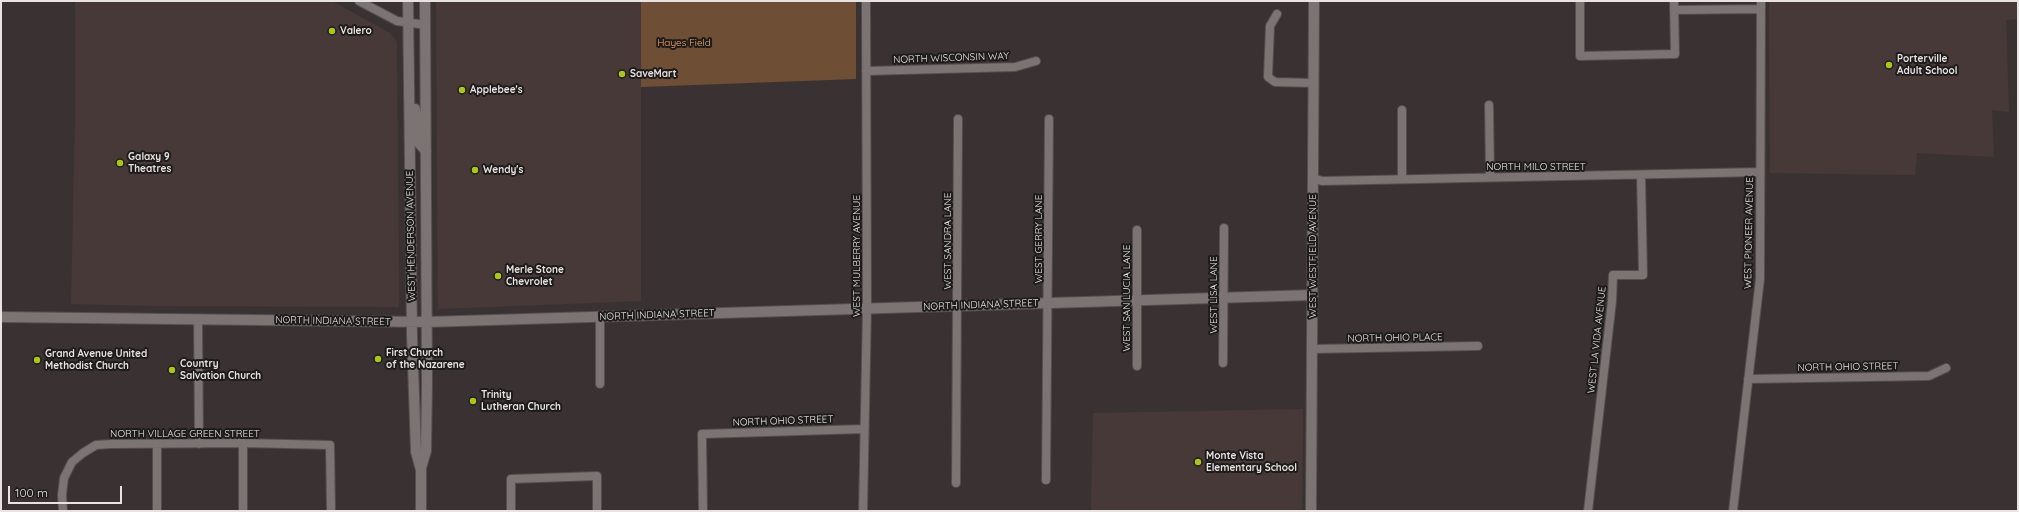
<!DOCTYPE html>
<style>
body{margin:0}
#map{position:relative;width:2019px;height:512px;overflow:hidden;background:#3a3232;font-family:Quicksand,sans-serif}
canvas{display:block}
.frame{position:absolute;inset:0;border:2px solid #e8e2e2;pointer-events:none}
.scale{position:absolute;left:8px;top:486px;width:114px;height:18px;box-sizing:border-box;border:2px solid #e8e2e2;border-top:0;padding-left:5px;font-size:12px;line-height:14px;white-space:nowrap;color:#e8e2e2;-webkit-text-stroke:3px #1e1b1b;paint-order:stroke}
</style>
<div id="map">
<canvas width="2019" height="512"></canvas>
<div class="frame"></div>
<div class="scale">100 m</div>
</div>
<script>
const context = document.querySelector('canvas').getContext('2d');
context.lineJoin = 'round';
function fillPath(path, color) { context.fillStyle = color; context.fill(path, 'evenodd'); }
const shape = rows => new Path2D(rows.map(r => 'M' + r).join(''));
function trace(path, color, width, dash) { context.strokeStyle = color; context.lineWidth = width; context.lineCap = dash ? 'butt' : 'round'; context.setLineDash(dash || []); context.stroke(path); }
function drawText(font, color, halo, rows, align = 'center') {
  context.font = font + ' Quicksand,sans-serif'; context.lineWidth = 4; context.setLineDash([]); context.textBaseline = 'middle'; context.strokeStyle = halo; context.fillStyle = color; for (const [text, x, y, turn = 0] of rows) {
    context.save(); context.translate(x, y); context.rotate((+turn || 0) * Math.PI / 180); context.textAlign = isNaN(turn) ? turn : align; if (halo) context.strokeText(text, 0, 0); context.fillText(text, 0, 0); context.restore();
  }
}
fillPath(shape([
 [75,1,332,1,390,33,396,40,397,45,399,307,157,306,71,304,75,121],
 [436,1,641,1,641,301,438,309],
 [1769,1,2018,1,2018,19,2006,20,2009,112,1992,110,1994,157,1917,153,1915,175,1770,173],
 [1303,409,1302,511,1091,511,1093,413]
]), '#483939');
fillPath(shape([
 [641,1,856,1,856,79,641,87]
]), '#6e4e35');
const street = shape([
 [359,1,397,21,426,25],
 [1580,1,1580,56,1675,54,1674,1],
 [1674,10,1761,9],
 [1277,14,1270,26,1268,77,1275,82,1313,83],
 [866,71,1015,67,1036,61],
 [1489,105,1490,176],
 [1313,178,1322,181,1760,172],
 [1402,179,1402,110],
 [600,317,600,384],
 [198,320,199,444],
 [1312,349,1478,346],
 [1223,363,1224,228],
 [1137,366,1137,230],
 [1748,379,1929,376,1946,368],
 [243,443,243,511],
 [1046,480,1049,119],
 [956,483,958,119],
 [63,511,62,495,64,478,72,462,83,453,96,445,111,444,243,443,330,445,331,511],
 [157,511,157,444],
 [511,511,511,479,597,476,597,511],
 [703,511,702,434,864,429],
 [863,511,867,308,866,1],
 [1588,511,1612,301,1613,275,1643,275,1641,175],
 [1733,511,1760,279,1761,1]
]);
const secondary = shape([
 [408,1,412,336,416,452,421,470,421,511],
 [415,109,419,143,426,151],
 [1,317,426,322,1313,295],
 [421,468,426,451,427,385,425,1],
 [1311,511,1314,1]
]);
trace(street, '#554e4e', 10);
trace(secondary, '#554e4e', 12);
trace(street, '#7c7373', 8);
trace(secondary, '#7c7373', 10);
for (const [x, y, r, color] of [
 [332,31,4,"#abc614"],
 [1889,65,4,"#abc614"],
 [622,74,4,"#abc614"],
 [462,90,4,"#abc614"],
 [120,163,4,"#abc614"],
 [475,170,4,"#abc614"],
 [498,276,4,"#abc614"],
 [378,359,4,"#abc614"],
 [37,360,4,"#abc614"],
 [172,370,4,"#abc614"],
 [473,401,4,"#abc614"],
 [1198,462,4,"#abc614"]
]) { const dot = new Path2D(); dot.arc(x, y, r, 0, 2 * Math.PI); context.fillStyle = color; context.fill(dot); trace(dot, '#1e1b1b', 1.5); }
drawText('bold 10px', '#e8e2e2', '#1e1b1b', [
 ["Valero",340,31],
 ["Porterville",1897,59],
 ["Adult School",1897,71],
 ["SaveMart",630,74],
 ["Applebee's",470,90],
 ["Galaxy 9",128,157],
 ["Theatres",128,169],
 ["Wendy's",483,170],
 ["Merle Stone",506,270],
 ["Chevrolet",506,282],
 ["First Church",386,353],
 ["of the Nazarene",386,365],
 ["Grand Avenue United",45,354],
 ["Methodist Church",45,366],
 ["Country",180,364],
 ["Salvation Church",180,376],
 ["Trinity",481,395],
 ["Lutheran Church",481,407],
 ["Monte Vista",1206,456],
 ["Elementary School",1206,468]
], 'left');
drawText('10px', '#fbaa6c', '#1e1b1b', [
 ["Hayes Field",684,43]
]);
drawText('10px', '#e8e2e2', '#1e1b1b', [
 ["NORTH WISCONSIN WAY",951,58,-2],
 ["NORTH MILO STREET",1536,167],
 ["WEST PIONEER AVENUE",1749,233,-89],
 ["WEST HENDERSON AVENUE",411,236,-91],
 ["WEST GERRY LANE",1039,239,-90],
 ["WEST SANDRA LANE",948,241,-90],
 ["WEST MULBERRY AVENUE",857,256,-90],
 ["WEST WESTFIELD AVENUE",1313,256,-90],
 ["WEST LISA LANE",1214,295,-90],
 ["WEST SAN LUCIA LANE",1127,298,-90],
 ["NORTH INDIANA STREET",981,305,-2],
 ["NORTH INDIANA STREET",657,315,-2],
 ["NORTH INDIANA STREET",333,321,1],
 ["NORTH OHIO PLACE",1395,338,-1],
 ["WEST LA VIDA AVENUE",1597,340,-84],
 ["NORTH OHIO STREET",1848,367,-1],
 ["NORTH OHIO STREET",783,421,-2],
 ["NORTH VILLAGE GREEN STREET",185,434]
]);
</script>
